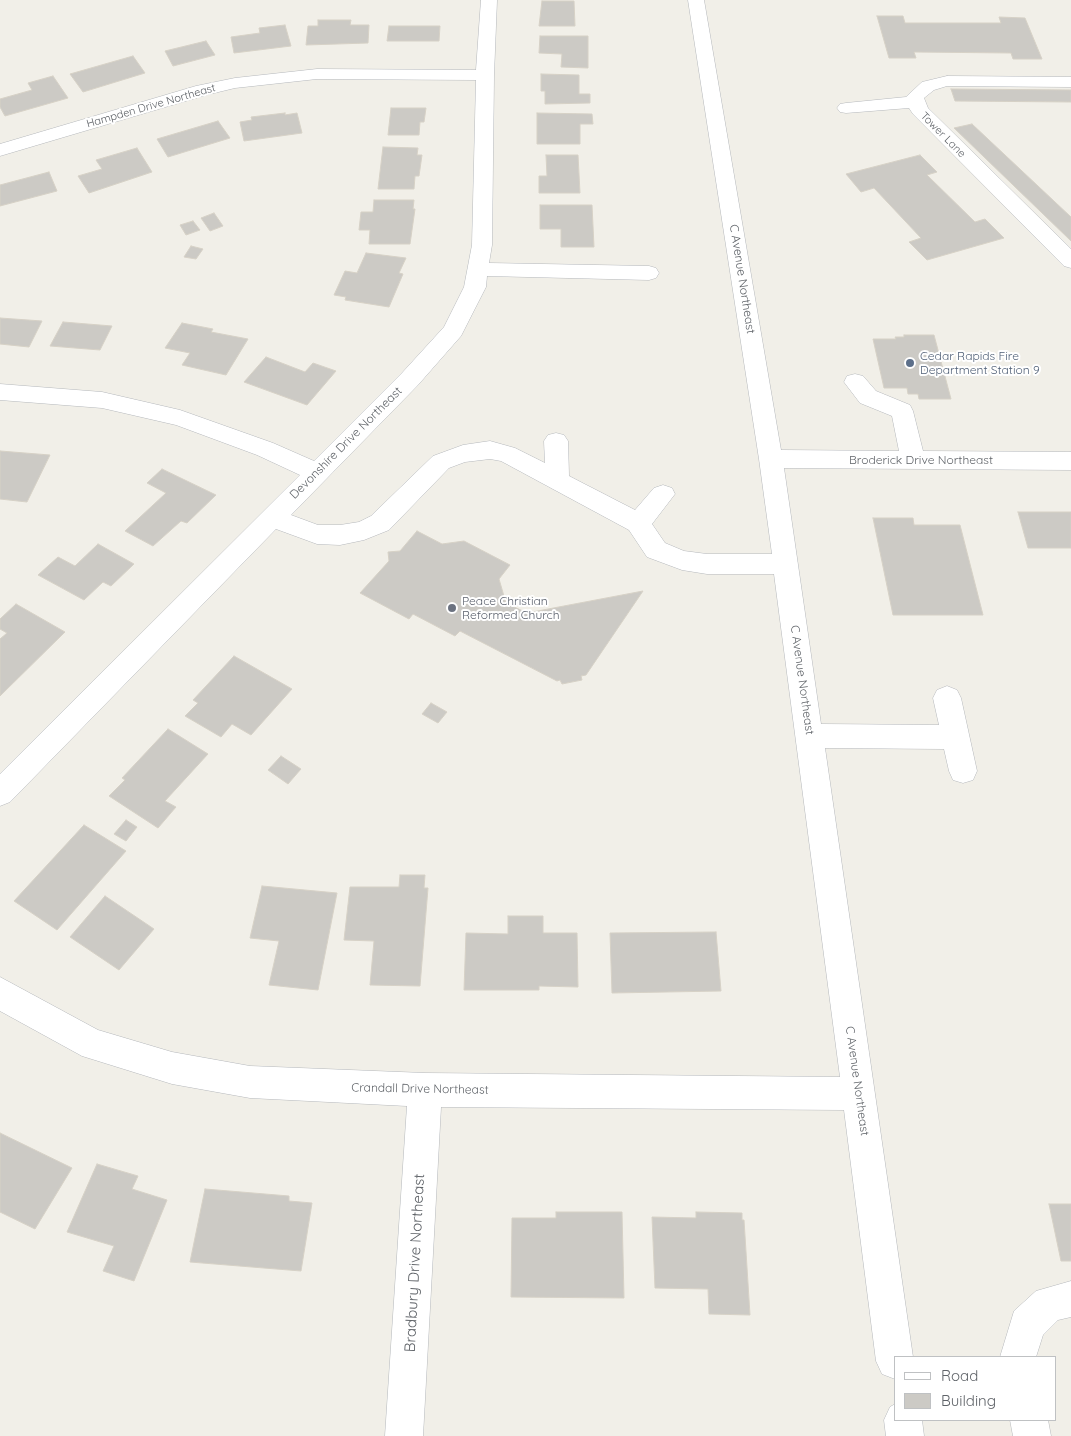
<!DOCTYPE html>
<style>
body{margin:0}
#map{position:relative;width:1071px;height:1436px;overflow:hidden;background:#f1efe8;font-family:Quicksand,sans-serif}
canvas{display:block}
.legend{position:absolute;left:894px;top:1356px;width:162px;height:65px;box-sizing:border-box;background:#fff;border:1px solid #bfc1c3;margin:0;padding:6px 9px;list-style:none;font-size:15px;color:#5f6368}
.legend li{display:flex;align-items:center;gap:10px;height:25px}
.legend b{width:25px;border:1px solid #bfc1c3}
</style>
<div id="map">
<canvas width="1071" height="1436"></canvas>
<ul class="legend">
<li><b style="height:6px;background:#fff"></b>Road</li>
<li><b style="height:14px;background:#cccac5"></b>Building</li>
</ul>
</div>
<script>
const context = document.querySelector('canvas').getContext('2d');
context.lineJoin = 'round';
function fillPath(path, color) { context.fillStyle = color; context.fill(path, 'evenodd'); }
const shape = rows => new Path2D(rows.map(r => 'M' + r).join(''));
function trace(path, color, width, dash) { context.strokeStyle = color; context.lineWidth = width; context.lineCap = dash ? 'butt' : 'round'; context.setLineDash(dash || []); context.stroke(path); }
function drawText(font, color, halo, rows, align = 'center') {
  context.font = font + ' Quicksand,sans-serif'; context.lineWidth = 4; context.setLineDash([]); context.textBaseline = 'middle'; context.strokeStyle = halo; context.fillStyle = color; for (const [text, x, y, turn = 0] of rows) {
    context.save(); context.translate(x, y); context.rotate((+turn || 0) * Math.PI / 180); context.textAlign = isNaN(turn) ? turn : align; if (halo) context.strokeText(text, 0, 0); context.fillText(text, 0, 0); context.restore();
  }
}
const building = shape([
 [542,1,574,1,575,26,539,26,542,1],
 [877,16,903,16,905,23,1001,23,999,17,1025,18,1042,59,1013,59,1011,53,914,52,916,58,889,58,877,16],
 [318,20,351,20,350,25,369,25,368,43,306,45,308,26,318,26,318,20],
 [285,25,291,46,234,53,231,37,260,33,259,28,285,25],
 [389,26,440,26,439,41,387,41,389,26],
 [540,36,588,36,588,68,561,67,562,54,539,53,540,36],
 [206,41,215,55,173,66,165,51,206,41],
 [133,56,145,73,83,92,70,74,133,56],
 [541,74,579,75,579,94,590,94,590,103,545,104,545,91,541,91,541,74],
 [53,76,68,98,5,116,0,107,0,99,32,90,28,83,53,76],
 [951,89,1071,90,1071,102,955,101,951,89],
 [391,108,426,108,424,122,420,122,419,135,388,135,391,108],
 [285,113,285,115,297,113,302,133,244,141,240,122,252,120,251,117,285,113],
 [537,113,592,114,593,124,580,124,580,144,537,144,537,113],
 [218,121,230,138,168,157,157,139,218,121],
 [972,124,1071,217,1071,241,954,128,972,124],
 [383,147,418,148,417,155,422,155,419,176,415,176,414,189,378,189,383,147],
 [137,148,152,172,89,193,78,176,102,169,96,160,137,148],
 [546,155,578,155,580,193,539,193,539,176,547,176,546,155],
 [920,155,937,172,927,175,975,222,985,219,1004,238,927,260,909,242,921,238,874,188,861,192,846,174,920,155],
 [49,172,57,191,0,206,0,185,49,172],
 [374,200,414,200,413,209,415,209,410,244,369,244,370,230,359,230,361,212,373,212,374,200],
 [540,205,592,205,594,247,561,247,561,229,540,229,540,205],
 [214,213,223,226,210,231,201,218,214,213],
 [193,221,200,230,186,235,180,225,193,221],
 [191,246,203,249,196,259,184,257,191,246],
 [366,253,406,258,399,273,403,274,389,307,345,300,346,297,334,295,345,271,357,273,366,253],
 [0,318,42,321,29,347,0,344,0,318],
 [63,322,112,326,100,350,50,346,63,322],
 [182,323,213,329,211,332,248,339,226,375,182,365,190,353,165,348,182,323],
 [904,335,934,335,951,399,919,399,918,394,908,394,907,388,884,388,873,339,896,339,895,337,904,337,904,335],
 [266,357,305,372,313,363,336,371,307,405,244,382,266,357],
 [0,451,50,455,27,502,0,499,0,451],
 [162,469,216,495,187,523,181,521,153,546,125,531,166,493,147,483,162,469],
 [1018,512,1071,512,1071,548,1028,548,1018,512],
 [873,518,913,518,914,525,960,525,983,615,893,615,873,518],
 [417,531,442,544,464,541,510,565,499,579,506,603,527,613,643,591,586,675,581,676,582,680,562,684,560,680,557,681,460,631,455,636,413,614,409,619,360,593,389,561,388,552,400,551,417,531],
 [98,544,134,564,111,586,103,582,84,600,38,575,58,557,75,566,98,544],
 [16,604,65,632,0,696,0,639,7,633,0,629,0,619,16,604],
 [234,656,292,689,251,735,232,724,221,737,185,716,198,703,193,700,234,656],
 [431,703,447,712,438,723,422,714,431,703],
 [168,729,208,754,165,801,176,807,158,828,109,796,125,780,122,778,168,729],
 [281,756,301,769,288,784,268,770,281,756],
 [126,820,137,827,126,841,114,834,126,820],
 [84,825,126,851,57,930,14,901,84,825],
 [400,875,425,875,424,888,428,888,420,986,370,985,374,941,344,940,350,887,399,887,400,875],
 [262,886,337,893,318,990,269,985,279,941,250,938,262,886],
 [105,896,154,929,119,970,70,937,105,896],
 [508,916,543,916,543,933,577,933,578,987,539,986,539,990,464,990,466,933,508,934,508,916],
 [716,932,721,991,612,993,610,933,716,932],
 [0,1133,72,1168,35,1229,0,1212,0,1133],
 [97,1164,138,1176,132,1189,167,1200,134,1281,103,1271,114,1246,67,1232,97,1164],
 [205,1189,289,1196,289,1201,312,1203,301,1271,190,1262,205,1189],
 [1049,1204,1071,1204,1071,1261,1061,1261,1049,1204],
 [556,1212,622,1212,624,1298,511,1297,512,1218,556,1218,556,1212],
 [696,1212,742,1213,742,1220,744,1220,750,1315,709,1314,708,1289,655,1288,652,1217,696,1218,696,1212]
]);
fillPath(building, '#cccac5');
trace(building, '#d6d1c6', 1);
const minor = shape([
 [481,0,497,0,494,75,492,245,489,263,649,266,656,268,659,273,656,278,649,280,487,276,486,287,461,336,418,385,291,515,318,525,340,525,359,522,371,516,433,456,463,445,490,441,515,448,545,463,544,441,548,435,556,433,564,435,568,441,569,476,635,510,654,488,663,485,672,488,675,494,652,524,665,543,684,551,707,554,772,554,759,459,688,0,704,0,781,450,899,451,892,416,860,403,844,382,847,376,855,374,863,376,876,391,910,405,913,411,923,451,1071,452,1071,470,784,468,821,724,939,725,933,698,937,690,947,686,957,690,961,698,977,771,973,780,963,783,953,780,949,771,944,749,825,748,913,1357,895,1357,895,1379,882,1374,876,1361,844,1110,441,1107,423,1436,385,1436,407,1106,250,1098,172,1084,82,1056,0,1011,0,977,98,1030,172,1052,250,1066,425,1073,840,1077,774,574,707,574,682,570,647,557,629,530,501,461,490,459,465,462,449,468,389,530,364,540,340,545,317,544,276,529,10,802,0,806,0,774,300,475,257,455,176,425,102,408,0,400,0,384,102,392,180,410,273,443,314,461,402,373,444,327,464,287,472,245,476,80,317,79,235,88,206,95,0,156,0,144,196,86,235,78,317,69,476,70,481,0],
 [947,76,1071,77,1071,87,947,86,934,90,924,98,928,108,1071,249,1071,268,1064,266,913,114,909,108,846,113,840,112,837,108,840,104,846,103,906,97,922,82,947,76],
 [1071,1281,1071,1317,1058,1320,1043,1335,1036,1357,1000,1357,1014,1311,1036,1291,1071,1281],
 [895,1404,895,1420,922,1420,924,1436,886,1436,884,1420,890,1407,895,1404],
 [1010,1420,1048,1420,1051,1436,1013,1436,1010,1420]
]);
trace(minor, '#b5b8bc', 1);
fillPath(minor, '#fff');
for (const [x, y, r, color] of [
 [910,363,5,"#5c6f8a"],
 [452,608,5,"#6b7280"]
]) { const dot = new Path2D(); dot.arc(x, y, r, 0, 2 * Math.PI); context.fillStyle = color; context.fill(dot); trace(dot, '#fff', 2); }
drawText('11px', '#5f6368', '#fff', [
 ["Hampden Drive Northeast",151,106,-16],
 ["Tower Lane",943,135,45]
]);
drawText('12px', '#5f6368', '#fff', [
 ["C Avenue Northeast",742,279,81],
 ["Devonshire Drive Northeast",346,443,-45],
 ["Broderick Drive Northeast",921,460],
 ["C Avenue Northeast",802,680,82],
 ["C Avenue Northeast",857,1081,82],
 ["Crandall Drive Northeast",420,1089,1]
]);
drawText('12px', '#4e5e75', '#fff', [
 ["Cedar Rapids Fire",920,356],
 ["Department Station 9",920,370]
], 'left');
drawText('12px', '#5b616d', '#fff', [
 ["Peace Christian",462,601],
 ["Reformed Church",462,615]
], 'left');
drawText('15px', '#5f6368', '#fff', [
 ["Bradbury Drive Northeast",415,1263,-87]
]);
</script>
